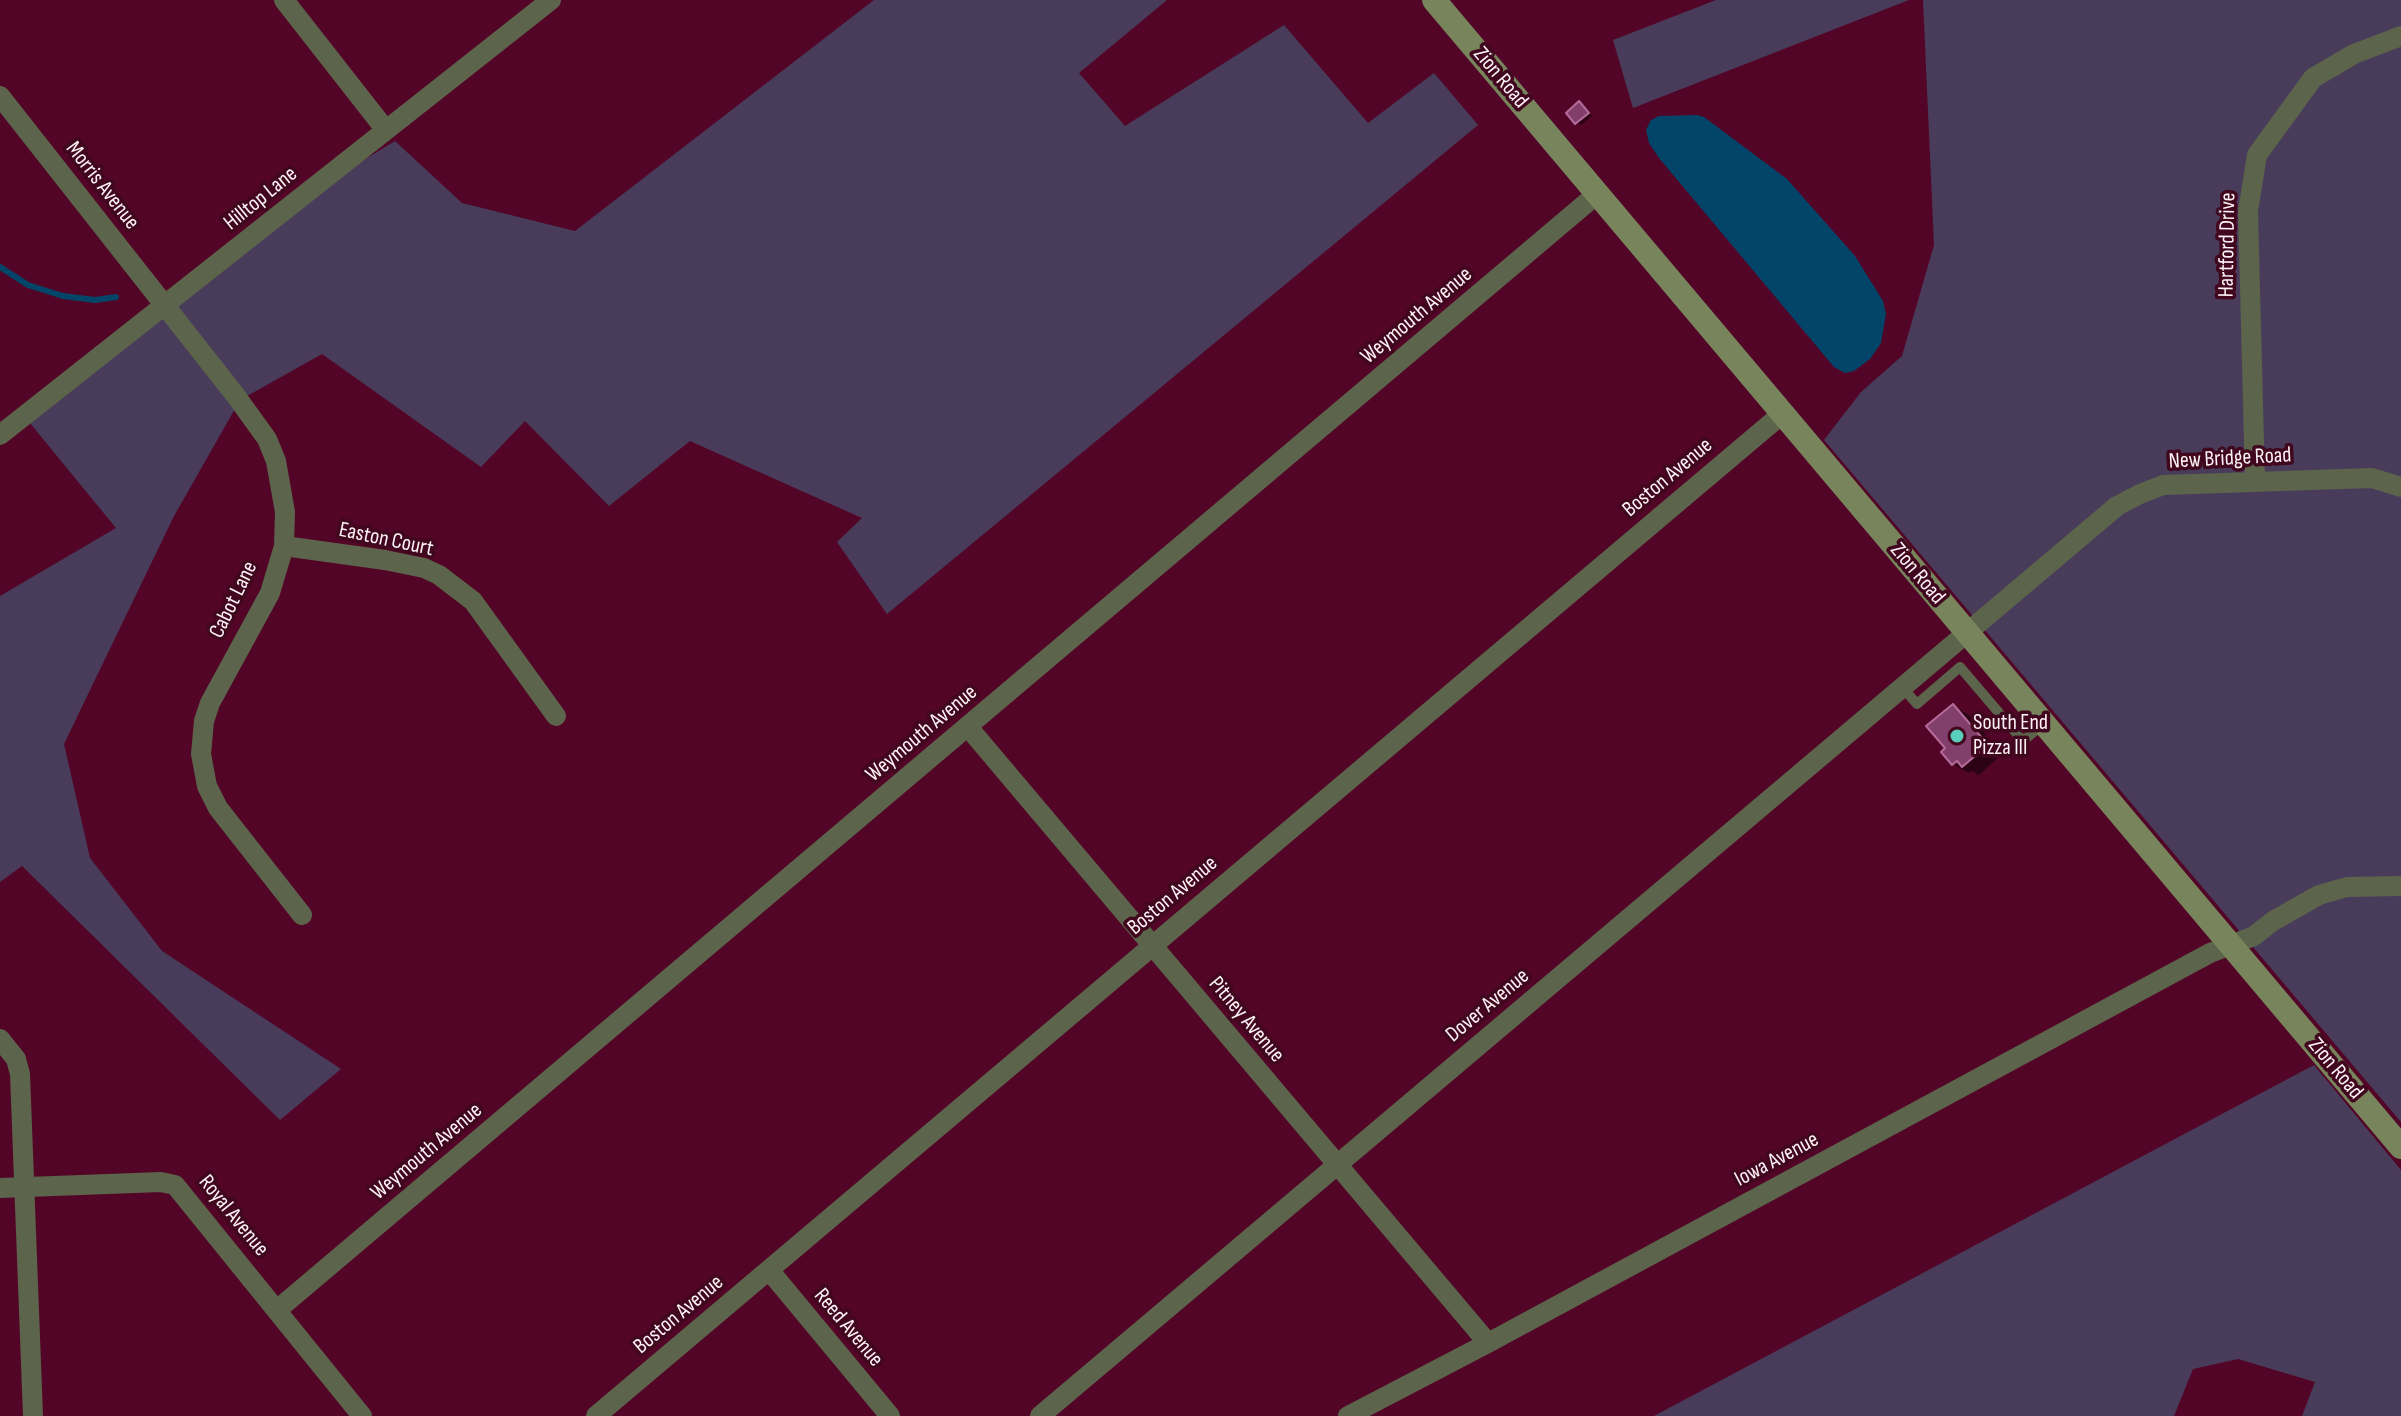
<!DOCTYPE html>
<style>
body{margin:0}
canvas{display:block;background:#520526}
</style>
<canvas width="2401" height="1416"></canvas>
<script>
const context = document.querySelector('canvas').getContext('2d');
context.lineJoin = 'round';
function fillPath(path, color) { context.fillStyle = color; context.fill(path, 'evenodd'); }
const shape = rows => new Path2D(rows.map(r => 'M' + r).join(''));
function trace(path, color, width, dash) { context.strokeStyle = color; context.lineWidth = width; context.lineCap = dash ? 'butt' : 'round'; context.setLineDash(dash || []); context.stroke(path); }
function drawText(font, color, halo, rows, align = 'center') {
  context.font = font + ' "Sofia Sans Condensed",sans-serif'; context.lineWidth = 7; context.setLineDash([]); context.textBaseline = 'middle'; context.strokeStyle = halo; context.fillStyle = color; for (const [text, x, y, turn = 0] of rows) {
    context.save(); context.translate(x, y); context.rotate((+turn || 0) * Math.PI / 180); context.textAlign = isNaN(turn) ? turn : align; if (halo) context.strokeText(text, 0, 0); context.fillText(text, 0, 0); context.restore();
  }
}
fillPath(shape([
 [874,0,1167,0,1079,73,1125,126,1284,25,1368,123,1434,73,1478,125,887,614,837,542,862,518,690,441,609,506,525,421,481,467,322,354,240,400,174,516,64,744,90,858,162,951,341,1069,280,1120,22,866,0,882,0,596,116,528,25,417,308,194,395,141,462,203,575,231],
 [1716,0,1909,0,1633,108,1613,40],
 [1923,0,2401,0,2401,1122,1824,440,1861,392,1902,356,1934,245],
 [2314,1065,2401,1170,2401,1416,2302,1416,2315,1382,2238,1359,2193,1369,2174,1416,1654,1416]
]), '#493c5b');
fillPath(shape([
 [1697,115,1704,117,1787,179,1855,256,1883,301,1886,314,1881,343,1870,359,1854,371,1845,373,1834,367,1659,158,1649,143,1646,130,1651,120,1659,116]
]), '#034469');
fillPath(shape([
 [1580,103,1592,116,1581,125,1577,123],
 [1953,706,1969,715,2002,754,1979,775,1971,771,1969,773,1953,764,1948,748]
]), '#0007');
trace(shape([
 [0,267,28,285,63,296,95,300,116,297]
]), '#034469', 6);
const building = shape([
 [1579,101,1589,113,1575,124,1566,113,1579,101],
 [1953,704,1988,745,1962,767,1957,761,1952,765,1941,752,1945,748,1926,726,1953,704]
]);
fillPath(building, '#833f6b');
trace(building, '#b46b99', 2);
trace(shape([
 [1902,687,1917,704,1960,667,2023,741,2043,724]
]), '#5c644b', 10);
trace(shape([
 [284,0,385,129],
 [0,96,236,396,267,439,276,461,285,512,284,546,270,593,210,703,204,721,201,754,207,786,218,808,302,915],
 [0,435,551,0],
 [2255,481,2248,211,2257,155,2313,78,2354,54,2401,36],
 [284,546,385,560,424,568,439,575,473,601,556,716],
 [968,727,1488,1343],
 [0,1039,16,1059,20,1074,33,1416],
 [0,1188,161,1182,175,1185,362,1416],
 [769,1270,890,1416],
 [277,1310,1597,194],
 [596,1416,1782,414],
 [1040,1416,2117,506,2140,494,2163,485,2372,478,2401,487],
 [1348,1416,1488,1343,2210,953,2254,936,2273,921,2319,895,2347,887,2401,886]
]), '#5c644b', 20);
trace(shape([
 [1434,0,2401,1147]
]), '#77845c', 24);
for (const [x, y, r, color] of [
 [1957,736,8,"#5acebd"]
]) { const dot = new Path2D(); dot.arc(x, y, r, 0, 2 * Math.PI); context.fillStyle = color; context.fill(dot); trace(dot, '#40071e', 3); }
drawText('22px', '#fcf2f4', '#40071e', [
 ["Zion Road",1500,78,50],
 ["Morris Avenue",102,186,52],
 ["Hilltop Lane",261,199,-39],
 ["Hartford Drive",2228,245,-89],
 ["Weymouth Avenue",1417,316,-40],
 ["New Bridge Road",2230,459,-3],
 ["Boston Avenue",1668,478,-40],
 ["Easton Court",386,540,12],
 ["Zion Road",1917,574,50],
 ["Cabot Lane",234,600,-64],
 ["Weymouth Avenue",922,734,-40],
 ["Boston Avenue",1173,896,-40],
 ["Dover Avenue",1488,1006,-40],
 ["Pitney Avenue",1246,1020,50],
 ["Zion Road",2335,1069,50],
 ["Weymouth Avenue",427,1152,-40],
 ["Iowa Avenue",1777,1160,-28],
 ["Royal Avenue",233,1216,51],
 ["Boston Avenue",679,1315,-40],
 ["Reed Avenue",848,1328,50]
]);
drawText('22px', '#fcf2f4', '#40071e', [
 ["South End",1973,723],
 ["Pizza III",1973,748]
], 'left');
</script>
